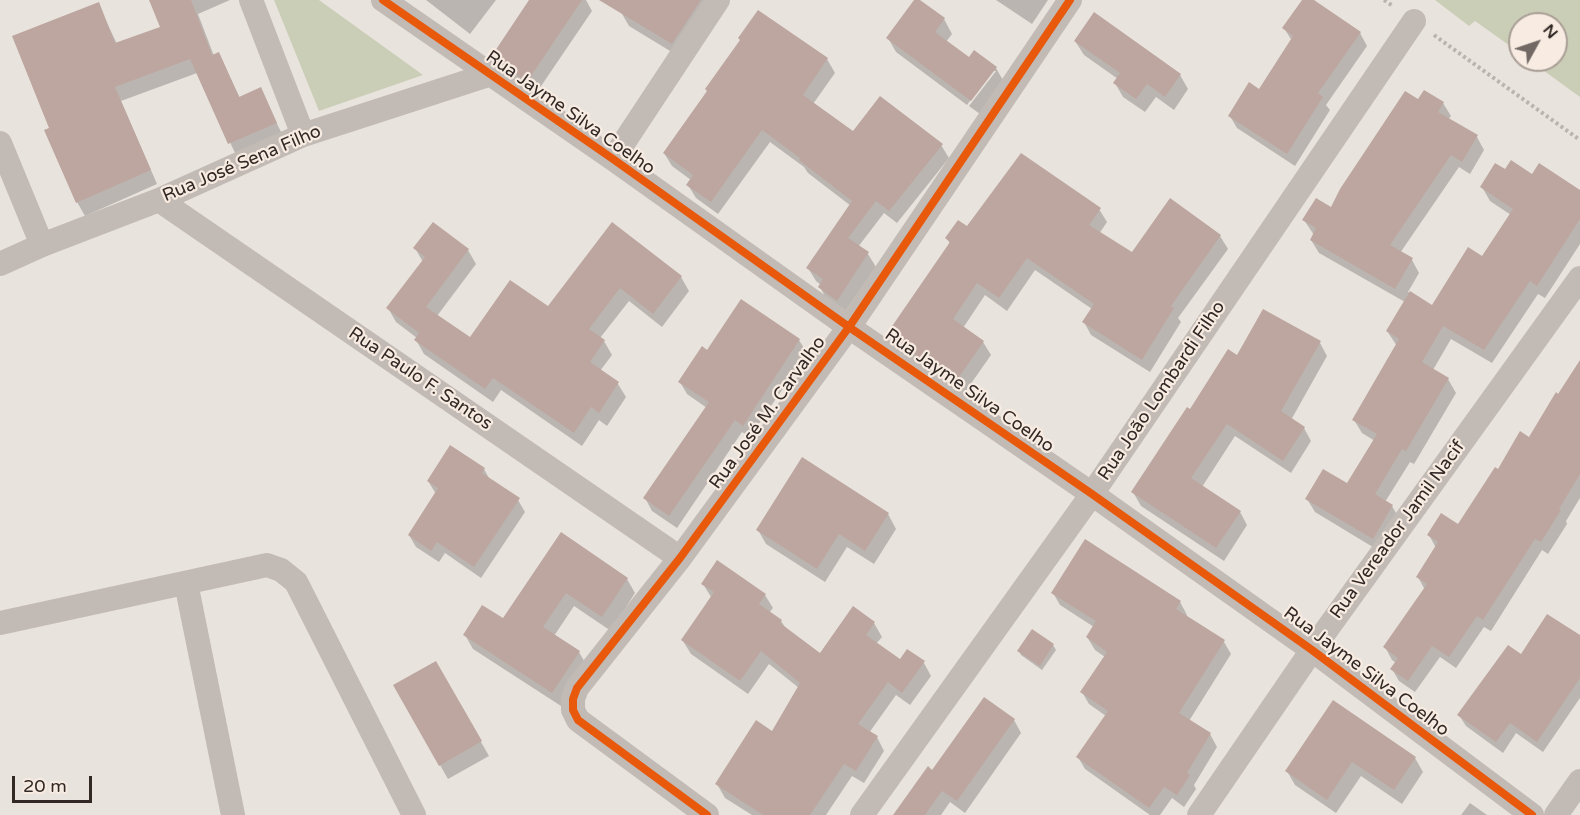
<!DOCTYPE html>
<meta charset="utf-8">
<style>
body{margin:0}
#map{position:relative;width:1580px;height:815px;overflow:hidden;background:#e9e3dd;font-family:"Varela Round",sans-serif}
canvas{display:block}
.north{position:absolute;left:1508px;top:12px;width:60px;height:60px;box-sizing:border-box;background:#f8ece2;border:2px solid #a99e96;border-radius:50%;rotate:50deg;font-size:16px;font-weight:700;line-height:24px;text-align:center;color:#322825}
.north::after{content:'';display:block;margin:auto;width:21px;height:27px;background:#726965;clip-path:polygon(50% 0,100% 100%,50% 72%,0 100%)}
.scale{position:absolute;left:12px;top:776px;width:80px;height:27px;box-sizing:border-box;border:3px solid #322825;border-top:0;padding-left:8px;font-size:18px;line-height:21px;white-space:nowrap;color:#322825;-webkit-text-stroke:4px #f8ece2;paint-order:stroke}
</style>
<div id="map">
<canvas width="1580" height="815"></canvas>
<div class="north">N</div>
<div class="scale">20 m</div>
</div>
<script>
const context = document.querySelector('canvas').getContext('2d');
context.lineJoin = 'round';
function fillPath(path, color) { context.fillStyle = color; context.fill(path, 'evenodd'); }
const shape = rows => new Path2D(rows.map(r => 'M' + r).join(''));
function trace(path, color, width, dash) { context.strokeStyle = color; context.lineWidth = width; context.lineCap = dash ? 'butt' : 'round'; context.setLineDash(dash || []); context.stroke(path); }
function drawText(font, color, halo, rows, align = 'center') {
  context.font = font + ' "Varela Round",sans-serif'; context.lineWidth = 4.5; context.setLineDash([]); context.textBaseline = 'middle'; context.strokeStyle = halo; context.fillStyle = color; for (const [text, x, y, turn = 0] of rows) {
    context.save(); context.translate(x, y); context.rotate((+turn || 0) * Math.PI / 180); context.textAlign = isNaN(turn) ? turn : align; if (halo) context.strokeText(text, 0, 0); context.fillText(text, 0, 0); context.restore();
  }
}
fillPath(shape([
 [274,0,319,0,423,75,319,111],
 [1435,0,1580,0,1580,97,1529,60,1556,60,1556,24,1520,24,1520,53,1475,21,1469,26]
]), '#cbceb7');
fillPath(shape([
 [151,0,230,0,198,14,214,56,219,54,240,98,260,89,283,136,237,157,197,73,121,101,157,184,85,216,77,202,50,129,98,4,117,44,161,28],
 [426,0,496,0,470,34],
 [531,0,586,0,592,11,535,95,500,71,492,57],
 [628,0,705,0,680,57,629,26,621,12],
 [916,0,944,19,952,34,946,42,969,59,996,68,1004,82,980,114,969,106,996,71,992,71,967,105,896,52,888,38],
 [996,0,1048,0,1032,24],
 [1303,0,1312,0,1360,33,1367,46,1326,105,1330,110,1295,166,1237,128,1230,116,1260,91,1292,41,1284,28],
 [758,12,827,59,835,73,813,104,853,133,941,145,949,158,897,223,884,213,858,247,868,254,876,267,844,313,827,300,820,287,821,285,816,281,808,268,851,206,808,173,804,167,770,142,718,214,696,198,688,185,691,180,672,166,664,153,708,92],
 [1075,41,1180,75,1188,89,1174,110,1156,97,1145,112,1123,97,1115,83,1118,79,1084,55],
 [1419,101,1443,103,1451,116,1448,120,1477,137,1484,150,1470,174,1459,167,1400,253,1412,260,1419,273,1408,292,1433,307,1483,258,1511,215,1490,201,1482,187,1505,171,1533,176,1580,192,1580,244,1545,298,1538,294,1492,363,1451,339,1433,370,1448,379,1456,393,1414,464,1410,462,1385,502,1392,506,1400,520,1381,552,1315,512,1307,499,1348,486,1375,441,1362,433,1354,420,1397,346,1387,331,1405,302,1319,253,1311,240,1314,235,1304,220,1332,209],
 [1099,209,1107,222,1099,234,1132,254,1220,236,1228,249,1178,318,1181,322,1150,372,1091,335,1084,322,1092,309,1035,270,1007,311,985,295,963,328,983,342,991,355,963,395,896,349,888,335,950,244,947,238,968,228],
 [613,224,681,277,689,291,662,327,629,301,600,338,604,341,612,355,600,371,618,384,626,397,607,426,599,420,582,446,501,390,493,402,424,354,416,340,417,338,396,322,388,308,423,262,415,248,468,250,476,264,437,316,470,340,548,308],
 [741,301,799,340,807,353,750,437,742,432,677,528,652,511,645,498,707,408,687,394,680,382,708,352],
 [1320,343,1327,356,1291,420,1304,428,1311,441,1291,473,1235,436,1202,487,1240,512,1247,525,1224,561,1141,506,1133,492,1190,411,1238,357],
 [1580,363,1580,498,1566,521,1567,524,1548,554,1542,550,1491,631,1484,627,1456,668,1440,657,1415,692,1399,681,1392,669,1396,663,1392,660,1385,647,1425,590,1418,577,1436,548,1429,535,1458,526,1498,471,1529,439],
 [802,460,888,514,896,529,874,564,847,547,825,582,766,544,758,530],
 [484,469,490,480,518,500,525,512,481,578,445,553,439,562,416,547,409,535,436,494,428,481],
 [562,535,627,579,635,593,611,631,574,606,554,636,579,652,587,666,561,706,473,649,465,635,504,620],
 [703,584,765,595,773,608,769,613,781,621,787,630,820,656,874,623,882,637,876,644,900,661,924,663,931,676,910,705,896,695,869,733,877,737,884,751,864,783,852,776,826,815,752,815,725,798,717,784,772,733,799,688,769,664,748,694,691,654,683,641,711,597],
 [1053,593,1180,602,1187,615,1186,617,1224,642,1231,654,1189,721,1210,734,1217,747,1194,785,1196,789,1184,807,1172,798,1160,815,1150,815,1085,769,1078,757,1106,716,1089,704,1082,692,1105,657,1095,650,1087,637,1094,627,1060,605],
 [1032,631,1053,645,1056,650,1042,670,1021,655,1019,651],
 [1580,637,1580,698,1543,752,1516,733,1503,753,1466,726,1459,715,1521,656],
 [436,663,489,756,448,779,395,686],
 [984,699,1014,720,1021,733,965,813,950,802,941,815,895,815,933,772],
 [1333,702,1415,758,1423,772,1402,804,1361,776,1336,813,1295,785,1287,771],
 [1470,803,1487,815,1461,815]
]), '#0003');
fillPath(shape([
 [149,0,191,0,212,55,219,52,239,97,261,87,277,123,228,144,190,59,115,87,151,170,76,203,44,130,49,128,12,36,99,2,115,43,160,27],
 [529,0,582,0,527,82,491,57],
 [599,0,701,0,672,44],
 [914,0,920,0,945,18,935,32,969,57,974,50,997,67,971,101,886,38],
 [1302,0,1314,0,1361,32,1318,93,1323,97,1287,154,1228,116,1249,82,1259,89,1293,36,1282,28],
 [758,10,828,58,803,95,853,131,880,96,943,144,889,211,876,201,848,238,869,252,837,301,818,287,823,279,806,268,852,201,799,160,800,158,762,130,711,202,686,185,693,175,663,153,707,91,705,89,740,40,738,38],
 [1094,12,1181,74,1165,97,1147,84,1136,99,1113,83,1120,73,1074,41],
 [1424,90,1444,102,1438,112,1478,135,1462,162,1451,155,1390,245,1413,258,1395,289,1310,240,1316,228,1302,220,1316,198,1331,207,1340,189,1405,91,1418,99],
 [1021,153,1101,208,1089,225,1132,252,1170,198,1221,235,1171,306,1174,308,1142,360,1082,322,1094,304,1027,258,999,298,977,283,953,319,984,341,955,383,886,335,950,242,945,238,958,220,967,226],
 [1511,160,1532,174,1539,163,1580,190,1580,219,1537,286,1530,281,1484,350,1443,326,1422,362,1449,378,1406,451,1402,449,1375,494,1393,505,1373,539,1305,499,1323,469,1347,483,1377,434,1352,420,1399,339,1386,331,1410,291,1432,305,1468,247,1482,256,1513,209,1480,187,1495,163,1505,169],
 [433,222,469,249,426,307,470,337,510,280,548,306,612,222,682,276,653,314,620,288,589,329,605,340,590,362,619,382,599,413,591,407,574,433,493,378,485,389,414,340,419,333,386,308,425,257,413,248],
 [741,299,800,339,743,426,735,420,669,516,643,498,709,402,678,382,702,346,707,350],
 [1263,309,1321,341,1281,411,1305,427,1283,461,1227,424,1191,478,1241,511,1216,548,1131,492,1187,407,1190,409,1228,349,1237,355],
 [1580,360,1580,474,1559,509,1561,510,1541,542,1535,539,1483,620,1477,616,1449,657,1432,646,1408,681,1390,669,1398,658,1383,647,1427,584,1416,577,1438,542,1427,535,1441,513,1458,524,1495,467,1498,469,1520,431,1529,437,1556,392,1558,394],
 [450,445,485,468,482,473,520,498,474,567,437,542,431,551,408,535,438,488,427,481],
 [802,457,889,513,865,551,839,534,817,569,756,530],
 [561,532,628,578,602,617,566,593,543,627,580,651,552,693,463,635,482,605,503,618],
 [1085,539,1181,601,1176,609,1225,640,1179,713,1211,733,1187,773,1190,775,1177,795,1164,787,1149,808,1076,757,1108,711,1080,692,1107,652,1086,637,1096,621,1051,593],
 [717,560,766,594,759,604,782,620,780,623,820,653,853,606,875,622,866,635,900,659,907,649,925,661,902,693,888,682,858,724,878,736,856,771,844,764,810,815,763,815,715,784,756,720,772,731,800,683,761,651,740,681,681,640,714,592,701,584],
 [1547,614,1580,635,1580,678,1537,742,1510,723,1496,742,1457,715,1508,645,1521,654],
 [1032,629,1054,644,1040,666,1017,651],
 [436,661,482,741,439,766,393,685],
 [984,697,1015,719,957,801,942,791,925,815,893,815,928,766,932,770],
 [1333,700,1416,757,1394,790,1352,762,1327,800,1285,771]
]), '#bca69f');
trace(shape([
 [1384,0,1393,6],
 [1434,35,1580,140]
]), '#bbb3ae', 4, [3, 3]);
trace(shape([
 [251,0,303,135],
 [383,0,613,159,849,327,1092,494,1312,650,1532,815],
 [0,143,42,245],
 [613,159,718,0],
 [159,200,680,558],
 [0,264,42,245,159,200,303,135,488,75],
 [186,583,233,815],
 [0,623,267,565,281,570,296,582,414,815],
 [707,815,578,720,573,710,573,699,577,688,680,558,849,327,1070,0],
 [862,815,1092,494,1414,21],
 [1199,815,1312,650,1580,278],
 [1556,815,1580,781]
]), '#c2bab5', 24);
trace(shape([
 [383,0,613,159,849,327,1092,494,1312,650,1532,815],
 [707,815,578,720,573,710,573,699,577,688,680,558,849,327,1070,0]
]), '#e8590c', 8);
drawText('18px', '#322825', '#f8ece2', [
 ["Rua Jayme Silva Coelho",570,113,35],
 ["Rua José Sena Filho",242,164,-23],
 ["Rua Paulo F. Santos",420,379,34],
 ["Rua Jayme Silva Coelho",969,391,35],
 ["Rua João Lombardi Filho",1162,391,-56],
 ["Rua José M. Carvalho",768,413,-54],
 ["Rua Vereador Jamil Nacif",1398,530,-54],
 ["Rua Jayme Silva Coelho",1366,672,37]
]);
</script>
